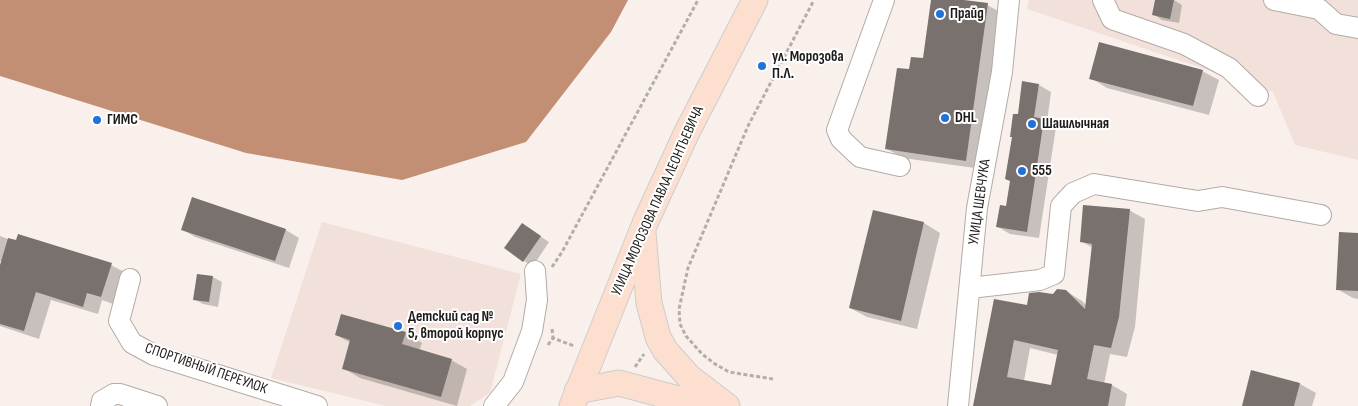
<!DOCTYPE html>
<meta charset="utf-8">
<style>
body{margin:0}
canvas{display:block;background:#f9f0ec}
</style>
<canvas width="1358" height="406"></canvas>
<script>
const context = document.querySelector('canvas').getContext('2d');
context.lineJoin = 'round';
function fillPath(path, color) { context.fillStyle = color; context.fill(path, 'evenodd'); }
const shape = rows => new Path2D(rows.map(r => 'M' + r).join(''));
function trace(path, color, width, dash) { context.strokeStyle = color; context.lineWidth = width; context.lineCap = dash ? 'butt' : 'round'; context.setLineDash(dash || []); context.stroke(path); }
function drawText(font, color, halo, rows, align = 'center') {
  context.font = font + ' "Sofia Sans Condensed",sans-serif'; context.lineWidth = 4; context.setLineDash([]); context.textBaseline = 'middle'; context.strokeStyle = halo; context.fillStyle = color; for (const [text, x, y, turn = 0] of rows) {
    context.save(); context.translate(x, y); context.rotate((+turn || 0) * Math.PI / 180); context.textAlign = isNaN(turn) ? turn : align; if (halo) context.strokeText(text, 0, 0); context.fillText(text, 0, 0); context.restore();
  }
}
fillPath(shape([
 [1029,0,1358,0,1358,160,1295,145,1273,92,1027,9],
 [322,222,521,274,490,393,470,406,386,406,271,378]
]), '#f1e1da');
fillPath(shape([
 [0,0,628,0,611,32,526,142,402,180,246,153,0,76]
]), '#c28f75');
fillPath(shape([
 [932,0,955,0,987,5,1004,14,982,169,903,158,887,149,910,71,924,60],
 [1156,0,1174,0,1182,5,1179,23,1162,20,1153,14],
 [1202,71,1219,80,1209,115,1107,88,1091,78],
 [1039,85,1051,92,1047,122,1056,127,1039,238,1010,234,998,227,1007,207],
 [192,199,286,230,299,238,289,268,195,237,182,229],
 [1129,210,1145,219,1135,327,1127,357,1110,354,1104,384,1112,385,1127,394,1125,406,974,406,1028,307,1053,295,1066,291,1082,301,1087,306,1093,248,1081,241],
 [1030,348,1058,355,1052,387,1024,381],
 [874,211,924,223,940,233,917,329,867,317,850,308],
 [531,230,549,242,533,266,524,261],
 [1358,234,1358,299,1353,298,1337,289],
 [0,236,16,242,111,265,126,273,116,305,102,300,98,314,51,300,39,339,0,326,0,270,2,262,0,261],
 [213,277,222,282,218,307,203,304,194,299],
 [405,333,422,343,419,351,451,360,467,369,457,406,360,378,343,368,351,343,336,335],
 [1252,371,1300,384,1316,393,1312,406,1243,406]
]), '#0003');
fillPath(shape([
 [931,0,964,0,988,3,966,161,885,149,897,68,909,69,911,57,923,58],
 [1155,0,1174,0,1170,19,1152,15],
 [1099,42,1203,70,1193,106,1089,79],
 [1022,81,1039,84,1034,117,1044,119,1027,232,996,227,1000,205,1006,206,1010,181,1005,179,1012,137,1010,137,1013,114,1018,114],
 [192,197,286,229,275,261,181,230],
 [1083,205,1130,209,1119,317,1111,348,1094,345,1087,379,1112,384,1108,406,973,406,994,299,1027,305,1029,293,1039,292,1053,294,1057,289,1066,290,1085,309,1092,244,1080,242],
 [1014,340,1058,350,1051,385,1007,377],
 [873,210,924,222,901,321,849,308],
 [522,223,541,236,523,262,504,248],
 [1339,232,1358,233,1358,291,1336,290],
 [18,234,112,263,101,297,87,293,83,307,36,292,24,331,0,324,0,265,8,238,16,240],
 [197,274,213,276,209,302,193,300],
 [341,314,406,332,402,344,452,359,441,397,342,369,350,340,335,335],
 [1251,370,1300,383,1294,406,1242,406]
]), '#78716d');
const minor = shape([
 [884,0,837,130,841,139,860,157,900,166],
 [1103,0,1112,19,1184,44,1229,68,1258,96],
 [1274,0,1319,9,1336,24,1358,28],
 [130,279,119,321,132,343,154,355,317,406],
 [970,288,1040,280,1054,274,1061,206,1073,193,1094,184,1198,201,1222,197,1321,215],
 [101,406,102,401,114,394,120,394,157,406],
 [494,406,513,382,532,331,537,300,535,271],
 [958,406,977,208,1002,72,1009,0]
]);
const major = shape([
 [643,233,649,303,658,337,665,350,689,377,727,406],
 [577,391,619,383,705,406],
 [572,406,646,221,687,132,755,0]
]);
trace(minor, '#b3aba7', 22);
trace(major, '#cdcdcc', 27);
trace(shape([
 [552,267,562,252,698,0],
 [552,329,553,338],
 [548,345,553,338,574,346],
 [635,367,644,354],
 [773,379,729,372,715,364,702,354,686,336,680,324,679,309,688,268,748,126,814,0]
]), '#b4ada9', 3, [4, 2.5]);
trace(minor, '#fff', 20);
trace(major, '#fddfd0', 25);
for (const [x, y, r, color] of [
 [940,14,5,"#2171db"],
 [762,66,5,"#2171db"],
 [945,118,5,"#2171db"],
 [97,120,5,"#2171db"],
 [1032,124,5,"#2171db"],
 [1022,171,5,"#2171db"],
 [398,326,5,"#2171db"]
]) { const dot = new Path2D(); dot.arc(x, y, r, 0, 2 * Math.PI); context.fillStyle = color; context.fill(dot); trace(dot, '#fff', 2); }
drawText('bold 15px', '#1d1a18', '#fff', [
 ["Прайд",950,14],
 ["ул. Морозова",772,57],
 ["П.Л.",772,74],
 ["DHL",955,118],
 ["ГИМС",107,120],
 ["Шашлычная",1042,124],
 ["555",1032,171],
 ["Детский сад №",408,317],
 ["5, второй корпус",408,334]
], 'left');
drawText('15px', '#1d1a18', '#fff', [
 ["УЛИЦА МОРОЗОВА ПАВЛА ЛЕОНТЬЕВИЧА",658,201,-66],
 ["УЛИЦА ШЕВЧУКА",980,202,-82],
 ["СПОРТИВНЫЙ ПЕРЕУЛОК",206,369,19]
]);
</script>
